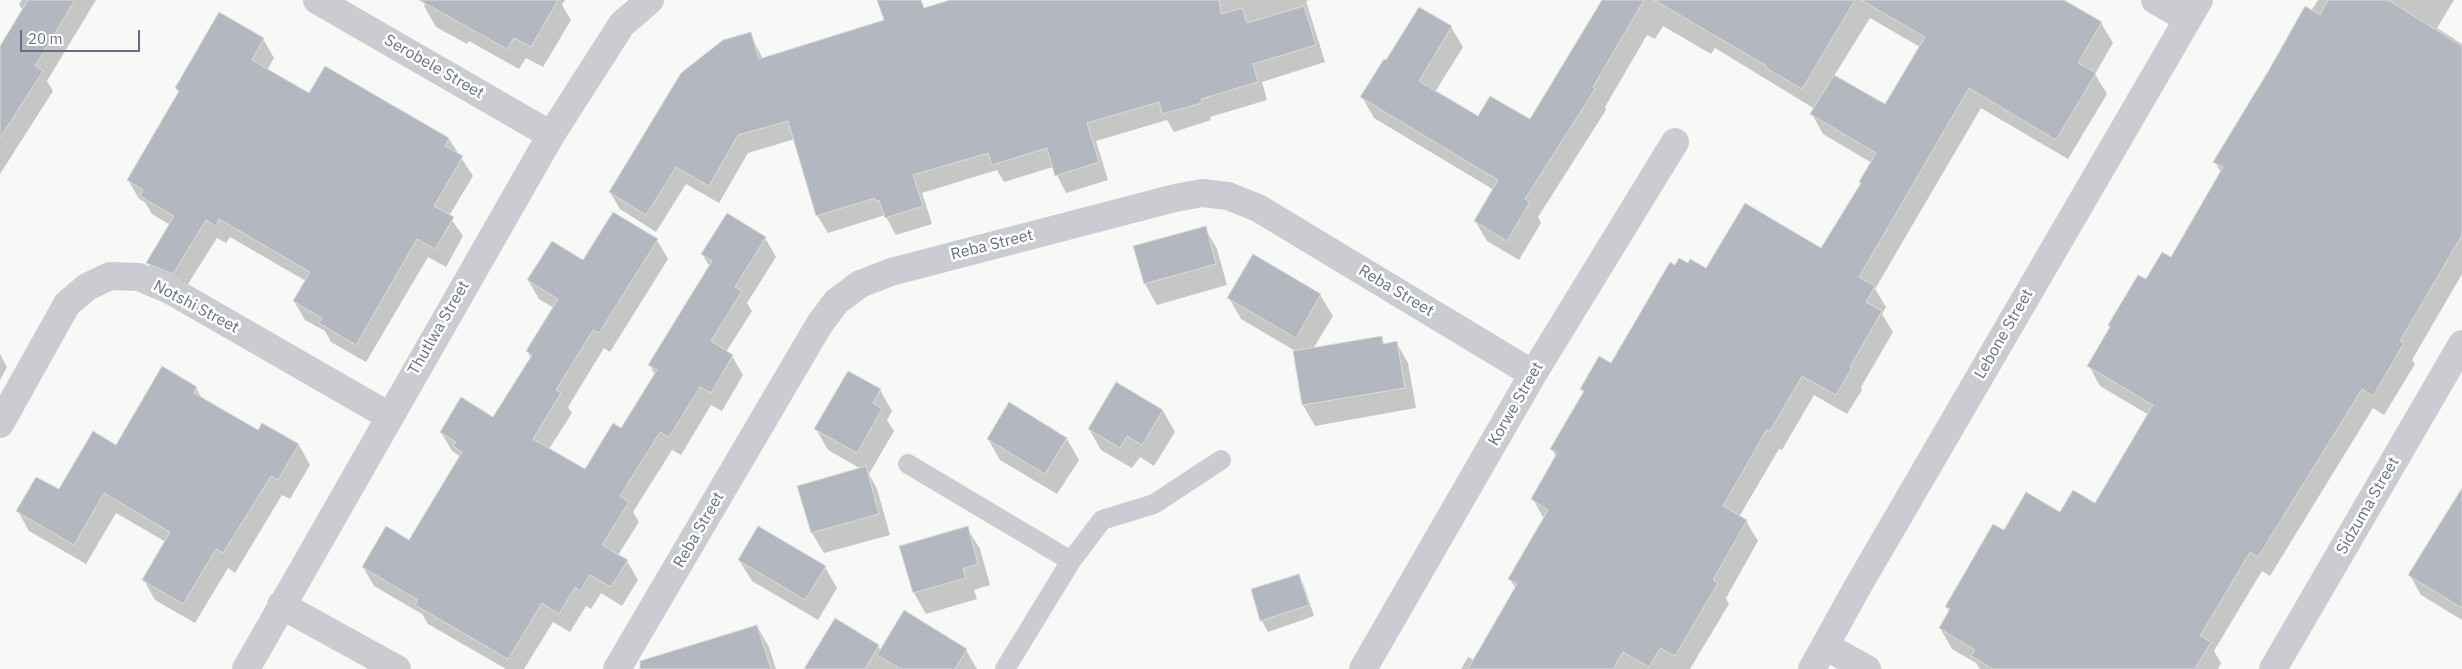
<!DOCTYPE html>
<style>
body{margin:0}
#map{position:relative;width:2462px;height:669px;overflow:hidden;background:#f8f9f6;font-family:"IBM Plex Sans",sans-serif}
canvas{display:block}
.scale{position:absolute;left:20px;top:30px;width:120px;height:22px;box-sizing:border-box;border:2px solid #666f88;border-top:0;padding-left:6px;font-size:15px;line-height:18px;white-space:nowrap;color:#666f88;-webkit-text-stroke:4px #fff;paint-order:stroke}
</style>
<div id="map">
<canvas width="2462" height="669"></canvas>
<div class="scale">20 m</div>
</div>
<script>
const context = document.querySelector('canvas').getContext('2d');
context.lineJoin = 'round';
function fillPath(path, color) { context.fillStyle = color; context.fill(path, 'evenodd'); }
const shape = rows => new Path2D(rows.map(r => 'M' + r).join(''));
function trace(path, color, width, dash) { context.strokeStyle = color; context.lineWidth = width; context.lineCap = dash ? 'butt' : 'round'; context.setLineDash(dash || []); context.stroke(path); }
function drawText(font, color, halo, rows, align = 'center') {
  context.font = font + ' "IBM Plex Sans",sans-serif'; context.lineWidth = 5; context.setLineDash([]); context.textBaseline = 'middle'; context.strokeStyle = halo; context.fillStyle = color; for (const [text, x, y, turn = 0] of rows) {
    context.save(); context.translate(x, y); context.rotate((+turn || 0) * Math.PI / 180); context.textAlign = isNaN(turn) ? turn : align; if (halo) context.strokeText(text, 0, 0); context.fillText(text, 0, 0); context.restore();
  }
}
fillPath(shape([
 [22,0,96,0,47,81,53,91,0,174,0,51,23,11,19,4],
 [428,0,565,0,562,5,571,20,543,67,526,58,519,69,469,41,467,44,436,27,424,6],
 [879,0,918,0,924,9,954,0,1309,0,1306,1,1325,62,1262,82,1267,100,1210,117,1211,120,1174,132,1167,120,1096,141,1108,180,1066,193,1053,167,1004,182,997,170,922,193,932,224,896,235,885,215,828,233,817,215,795,139,748,153,719,203,686,184,656,232,620,209,610,192,750,34,763,59,885,21],
 [1603,0,2062,0,2101,23,2113,43,2095,74,2107,94,2068,159,1981,108,1875,289,1886,307,1882,314,1893,332,1861,387,1862,390,1847,414,1814,395,1782,450,1779,449,1739,517,1746,521,1758,541,1726,598,1729,604,1690,669,1461,669,1468,657,1474,660,1516,589,1510,579,1544,519,1533,499,1556,457,1552,449,1584,393,1581,389,1611,365,1676,267,1688,265,1706,270,1822,250,1862,184,1872,163,1823,134,1812,114,1815,109,1715,48,1711,54,1663,26,1655,39,1647,35,1605,107,1606,110,1538,217,1541,223,1519,260,1487,241,1475,221,1494,190,1374,118,1362,97,1386,62,1451,27,1463,47,1435,92,1478,118,1530,121],
 [1870,18,1920,47,1885,106,1834,76],
 [2318,0,2454,0,2437,28,2462,44,2462,274,2412,360,2415,364,2384,415,2373,408,2270,576,2262,571,2214,651,2221,663,2218,669,1980,669,1976,663,1952,649,1940,628,1950,612,1946,607,2004,532,2096,504,2149,415,2100,386,2089,366,2146,281,2171,259,2221,173,2215,162],
 [263,39,274,58,267,70,310,95,326,68,449,139,473,176,449,216,463,236,446,267,428,257,366,362,331,342,325,331,305,320,294,301,306,281,230,237,226,243,217,238,183,292,158,281,148,263,170,225,152,214,145,202,139,199,128,180,179,93,176,88],
 [1205,228,1217,249,1227,285,1157,305,1145,284],
 [765,238,776,257,747,303,752,311,726,352,732,356,743,375,722,411,711,405,681,455,672,450,633,512,639,522,618,555,627,561,638,580,622,606,601,593,591,609,586,606,570,632,553,622,524,669,506,669,428,624,422,614,374,586,363,567,409,541,461,457,452,451,441,432,493,419,531,358,527,351,554,308,539,299,528,280,657,240,668,259,610,352,604,348,568,407,572,413,549,449,585,471,621,430,655,375,650,365,710,267,702,254],
 [1320,295,1333,316,1313,349,1381,338,1385,344,1396,342,1408,363,1416,408,1315,426,1303,405,1294,352,1297,352,1241,319,1229,298],
 [0,354,7,367,0,380],
 [1117,384,1163,411,1175,432,1154,466,1140,457,1132,468,1101,450,1089,429],
 [196,388,203,400,259,432,263,424,299,445,310,465,290,499,282,495,235,573,228,568,195,623,155,600,144,580,166,542,116,513,86,564,29,531,18,511,59,491],
 [880,390,892,411,887,420,894,431,869,474,877,489,890,535,824,553,812,533,861,469,828,450,816,429],
 [988,439,1067,439,1079,460,1057,494,1000,460],
 [2462,490,2462,620,2421,595,2410,575],
 [967,528,980,549,990,585,974,590,977,599,926,614,914,593,901,547],
 [739,560,825,567,837,588,818,620,752,581],
 [1298,575,1304,586,1314,616,1268,632,1262,621,1252,590],
 [836,619,878,646,881,650,966,650,977,669,805,669],
 [757,626,769,647,776,669,697,669]
]), '#0003');
const building = shape([
 [28,0,75,0,35,66,43,71,0,138,0,46,28,0],
 [419,0,558,0,531,47,514,38,507,49,419,0],
 [877,0,921,0,924,8,950,0,1219,0,1221,14,1242,8,1247,23,1304,6,1316,45,1253,64,1258,82,1201,99,1202,103,1162,114,1159,102,1087,123,1099,162,1055,176,1047,148,992,165,988,153,913,175,923,206,885,218,879,200,876,201,875,198,816,216,788,121,738,135,709,186,676,167,646,215,609,192,681,73,723,40,751,32,759,59,884,20,877,0],
 [1602,0,1644,0,1593,87,1595,89,1525,199,1530,202,1507,241,1474,221,1498,180,1360,97,1384,59,1386,60,1419,7,1452,26,1419,81,1478,116,1490,96,1530,119,1602,0],
 [1654,0,1855,0,1802,89,1766,68,1767,66,1654,0],
 [1861,0,2064,0,2102,22,2078,63,2096,73,2056,140,1969,88,1859,277,1875,286,1866,302,1882,311,1850,367,1852,368,1836,395,1802,376,1770,431,1767,429,1723,506,1747,520,1713,580,1718,583,1675,656,1660,648,1649,667,1623,652,1613,669,1468,669,1517,584,1508,579,1548,510,1531,499,1557,453,1550,449,1584,391,1580,389,1599,356,1611,363,1670,262,1675,265,1679,258,1688,263,1690,259,1706,268,1745,203,1821,248,1861,183,1859,182,1876,153,1810,114,1834,75,1885,104,1925,37,1861,0],
 [2328,0,2388,0,2462,46,2462,235,2400,341,2404,343,2373,396,2362,389,2258,557,2250,552,2200,636,2211,642,2195,669,1993,669,1971,656,1975,650,1939,628,1950,609,1945,607,1993,524,2004,530,2026,492,2060,512,2073,490,2095,503,2153,405,2087,366,2110,327,2108,325,2138,275,2146,279,2162,252,2171,257,2223,167,2213,162,2269,70,2305,6,2320,15,2328,0],
 [219,12,264,38,252,60,309,93,325,66,449,138,445,146,463,156,434,206,454,217,435,249,417,239,356,345,319,323,322,318,293,301,310,272,219,219,216,226,206,220,173,274,146,263,174,216,140,196,143,190,127,180,179,91,175,88,219,12],
 [613,212,658,239,599,333,593,330,556,390,561,393,533,439,585,469,613,423,621,428,657,370,648,365,712,261,701,254,727,213,766,237,735,287,742,291,711,341,733,355,711,393,700,387,669,437,660,432,620,496,629,502,602,545,628,560,611,587,590,575,580,591,575,587,559,614,542,603,508,659,415,605,418,600,362,567,386,526,409,540,462,452,453,446,456,442,440,432,461,397,493,417,532,355,526,351,558,299,527,280,552,241,583,260,613,212],
 [1206,226,1216,264,1144,284,1133,246,1206,226],
 [1253,254,1321,294,1296,338,1227,298,1253,254],
 [1382,336,1383,344,1397,341,1405,388,1302,405,1293,351,1382,336],
 [162,366,197,387,194,393,258,430,262,423,299,444,278,480,271,476,223,553,216,549,183,604,142,580,170,532,104,493,74,545,16,511,36,477,59,489,93,431,116,445,162,366],
 [848,371,881,389,873,403,882,409,857,453,814,429,848,371],
 [1116,382,1163,410,1142,445,1127,436,1120,448,1088,429,1116,382],
 [1009,402,1067,438,1045,474,987,439,1009,402],
 [866,466,879,514,811,533,797,486,866,466],
 [2462,488,2462,608,2408,575,2462,488],
 [758,526,826,566,805,600,738,560,758,526],
 [968,526,978,564,963,569,966,578,913,593,899,546,968,526],
 [1299,574,1309,605,1260,621,1251,589,1299,574],
 [904,610,967,649,955,669,901,669,877,655,904,610],
 [835,618,879,645,865,669,804,669,835,618],
 [757,625,771,669,640,669,640,661,757,625]
]);
fillPath(building, '#b3b8c0');
trace(building, '#dadad8', 1);
trace(shape([
 [908,464,1071,561],
 [1005,669,1071,561,1102,520,1154,504,1221,460]
]), '#cbccd1', 20);
trace(shape([
 [317,0,551,135],
 [2155,0,2188,19],
 [0,424,67,304,87,287,110,276,139,277,170,290,389,416],
 [281,605,397,669],
 [1825,646,1867,669],
 [246,669,551,135,622,24,650,0],
 [617,669,819,325,836,302,860,284,891,272,1175,198,1202,193,1228,196,1258,208,1533,374],
 [1363,669,1533,374,1675,142],
 [1812,669,1858,586,2199,0],
 [2273,669,2462,344]
]), '#cbccd1', 28);
drawText('16px', '#666f88', '#fff', [
 ["Serobele Street",434,67,30],
 ["Reba Street",992,245,-14],
 ["Reba Street",1396,291,31],
 ["Notshi Street",196,307,28],
 ["Thutlwa Street",439,328,-60],
 ["Lebone Street",2004,334,-60],
 ["Korwe Street",1516,404,-60],
 ["Sidzuma Street",2368,506,-60],
 ["Reba Street",699,530,-60]
]);
</script>
